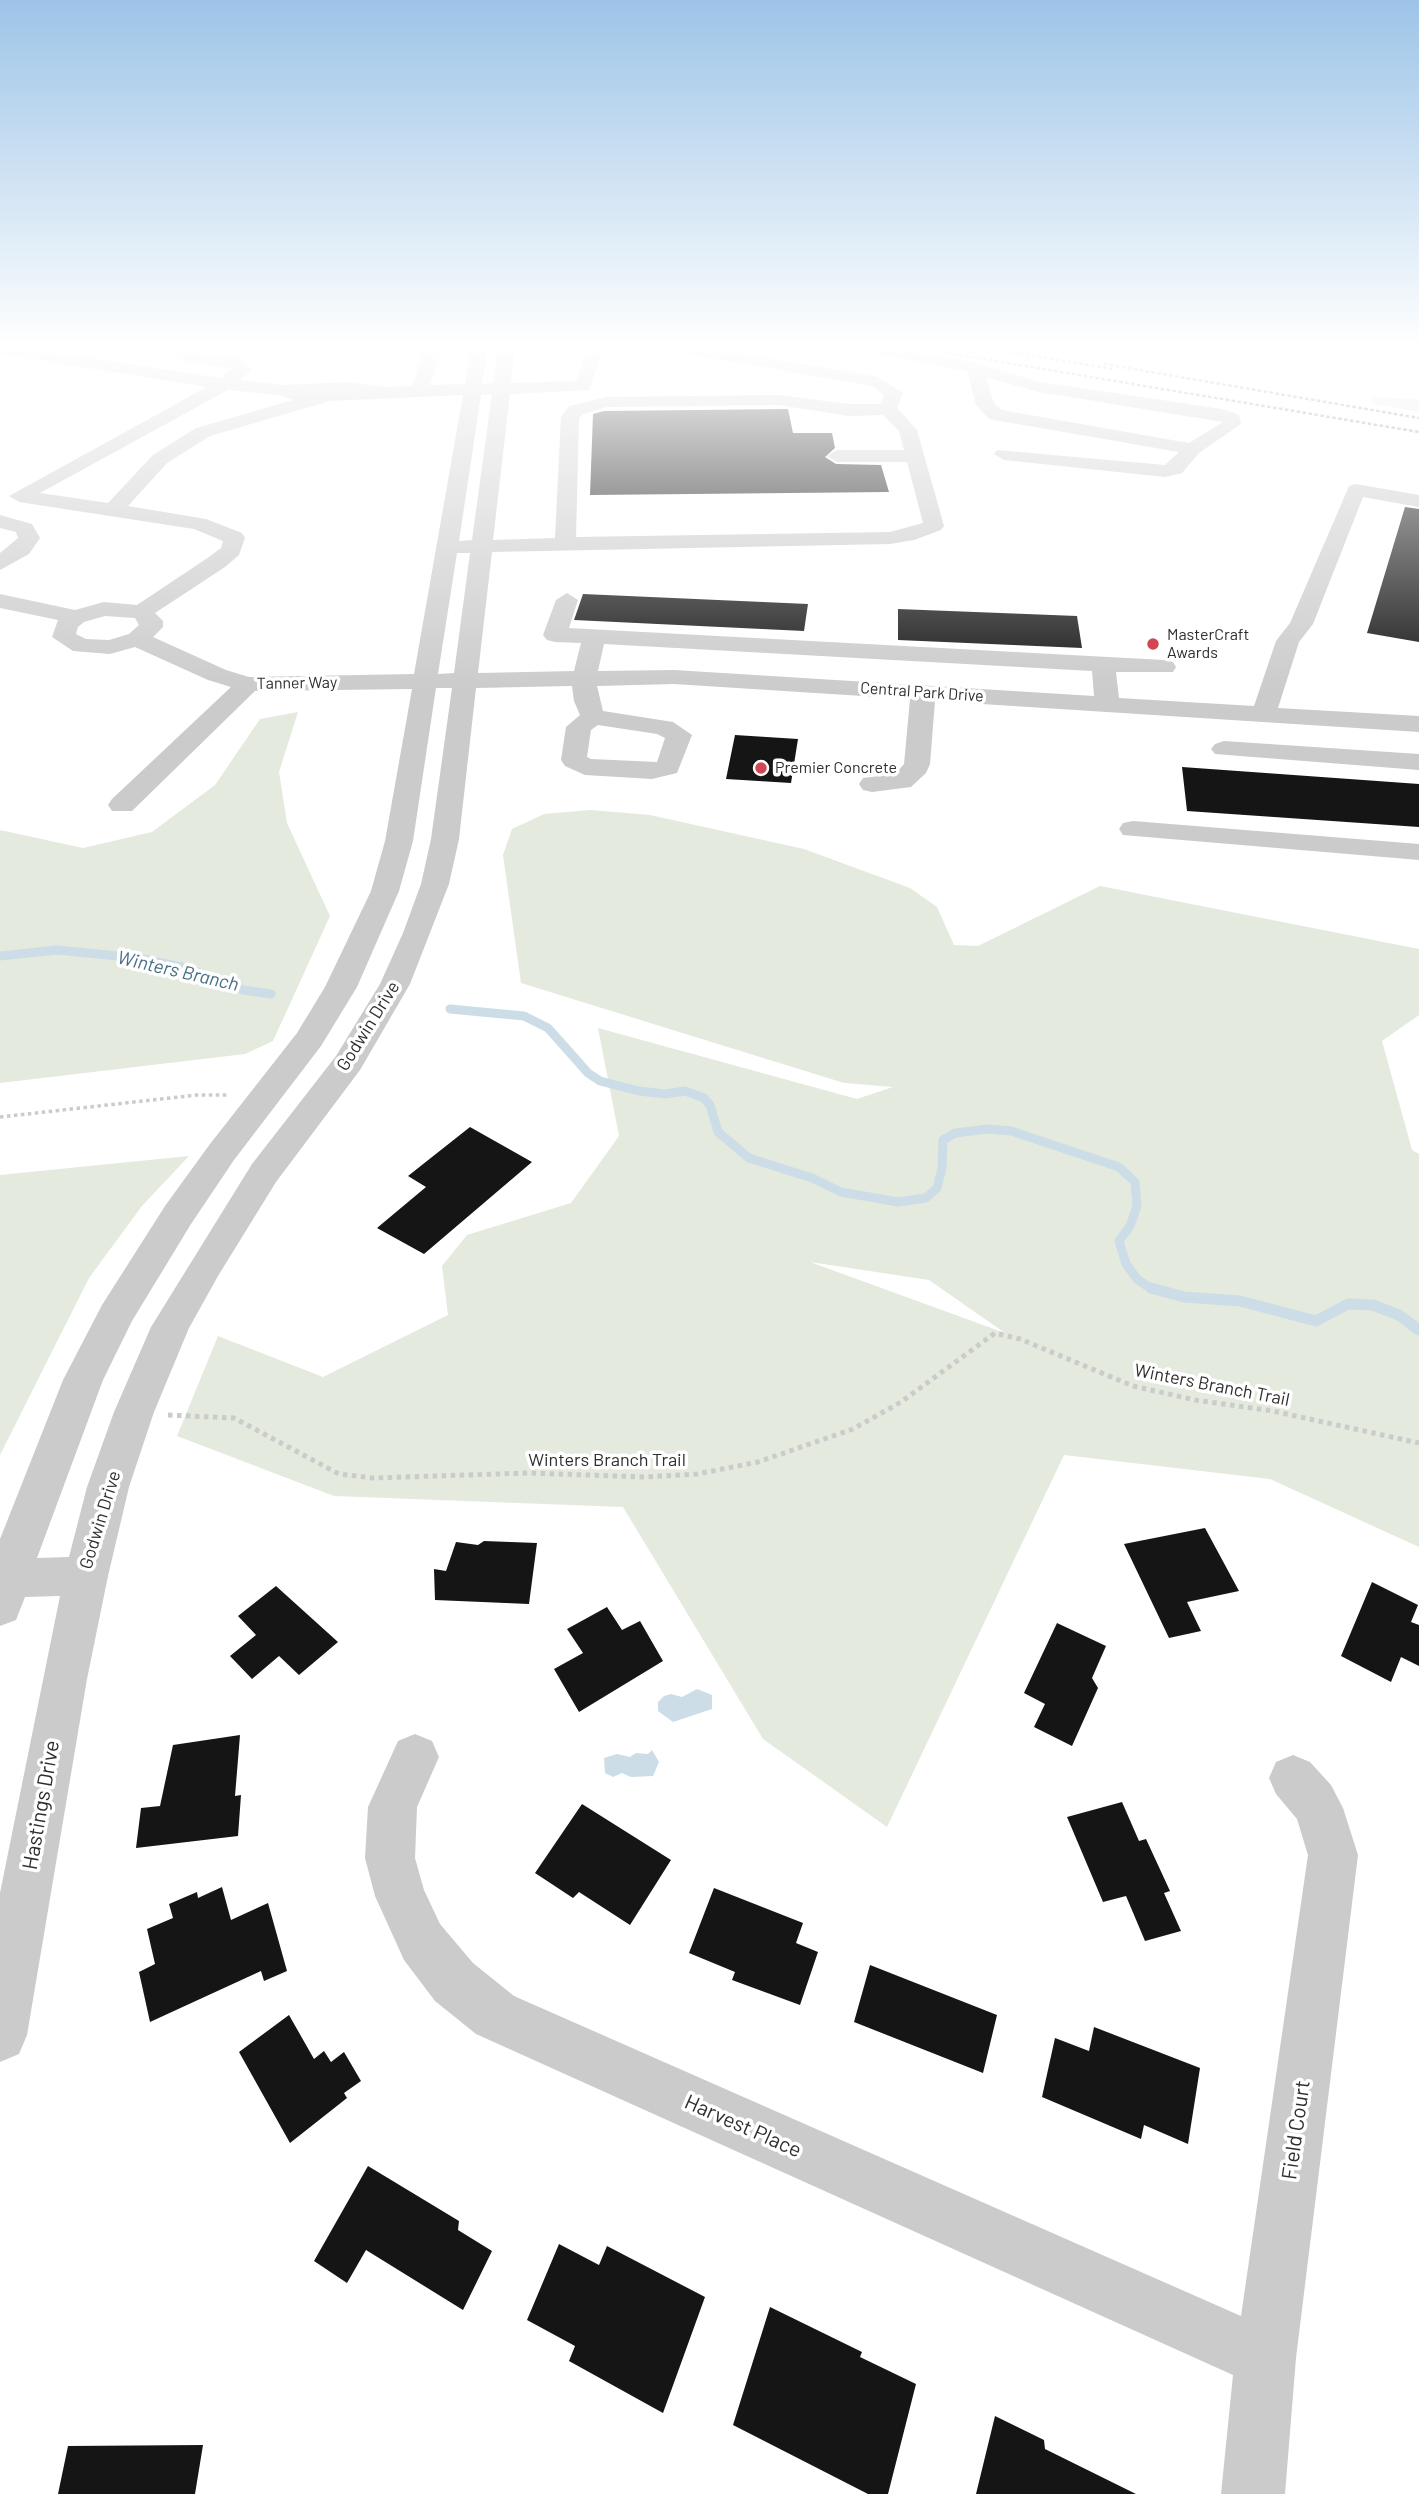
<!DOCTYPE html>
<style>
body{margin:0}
canvas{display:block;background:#fff}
</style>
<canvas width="1419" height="2494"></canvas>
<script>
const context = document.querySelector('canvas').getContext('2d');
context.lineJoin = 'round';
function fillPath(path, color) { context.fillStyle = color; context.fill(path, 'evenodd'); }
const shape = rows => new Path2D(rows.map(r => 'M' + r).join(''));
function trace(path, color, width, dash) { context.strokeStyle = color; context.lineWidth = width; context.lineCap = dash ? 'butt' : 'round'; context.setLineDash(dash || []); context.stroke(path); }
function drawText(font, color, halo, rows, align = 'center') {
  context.font = font + ' Barlow,sans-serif'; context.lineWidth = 7; context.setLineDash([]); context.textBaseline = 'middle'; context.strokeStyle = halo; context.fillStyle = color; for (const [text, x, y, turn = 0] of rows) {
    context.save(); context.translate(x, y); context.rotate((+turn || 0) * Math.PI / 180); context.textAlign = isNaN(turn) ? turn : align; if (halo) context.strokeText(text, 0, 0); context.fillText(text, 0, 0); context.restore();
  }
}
fillPath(shape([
 [1373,397,1419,399,1419,412,1371,403],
 [298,712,279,772,287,823,330,916,273,1041,245,1054,0,1083,0,830,83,848,152,832,215,785,260,719],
 [590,810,650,815,804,849,910,888,937,907,954,945,978,946,1100,886,1419,949,1419,1015,1382,1041,1412,1150,1419,1154,1419,1547,1270,1479,1064,1455,887,1827,763,1739,623,1507,334,1496,177,1436,218,1336,323,1377,448,1315,442,1266,467,1235,571,1203,619,1136,598,1028,857,1099,893,1087,844,1083,521,983,503,855,512,829,544,814],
 [810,1262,929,1280,1005,1333],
 [189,1156,142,1206,89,1278,0,1455,0,1175]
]), '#e4eade');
fillPath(shape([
 [697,1689,712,1695,712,1709,673,1722,658,1711,658,1702,664,1696,671,1694,682,1697],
 [652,1750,659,1762,653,1776,631,1777,622,1773,613,1777,605,1773,604,1758,617,1754,630,1757,636,1753,648,1754]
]), '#ccdde7');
trace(shape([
 [0,956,57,950,138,958,187,968,243,990,271,994],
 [450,1009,524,1016,548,1028,588,1073,600,1081,639,1091,665,1094,685,1091,704,1098,710,1105,718,1132,749,1158,812,1178,841,1192,898,1202,926,1198,937,1188,942,1168,943,1140,955,1133,988,1129,1011,1131,1119,1167,1135,1182,1137,1206,1130,1226,1119,1241,1126,1264,1137,1279,1153,1290]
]), '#ccdde7', 9);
trace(shape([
 [1151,1288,1184,1297,1240,1301,1316,1321,1348,1304,1373,1305,1399,1315,1419,1330]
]), '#ccdde7', 11);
fillPath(shape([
 [788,409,793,433,832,433,835,448,825,457,836,464,881,465,889,492,590,495,593,414,604,411],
 [1405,507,1419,509,1419,642,1367,633],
 [583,594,808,604,804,631,574,620],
 [898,609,1077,616,1082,648,898,640],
 [735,735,798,739,791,783,726,779],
 [1182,767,1419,784,1419,827,1187,811],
 [470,1127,532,1162,424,1254,377,1228,426,1187,408,1176],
 [1205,1528,1239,1591,1187,1602,1201,1631,1169,1638,1124,1544],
 [484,1541,537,1543,529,1604,435,1600,434,1569,446,1571,456,1542,478,1545],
 [1372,1582,1418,1605,1411,1622,1419,1625,1419,1666,1401,1657,1391,1682,1341,1656],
 [276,1586,338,1642,299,1675,279,1656,252,1679,230,1656,256,1635,238,1616],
 [607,1607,622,1630,640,1621,663,1661,579,1712,554,1669,583,1653,567,1629],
 [1057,1623,1106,1646,1092,1678,1098,1688,1072,1746,1034,1727,1045,1704,1024,1693],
 [240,1735,235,1796,241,1795,238,1836,136,1848,141,1808,160,1806,173,1745],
 [1122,1802,1139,1841,1146,1839,1170,1891,1164,1893,1181,1931,1145,1941,1126,1896,1103,1902,1067,1817],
 [582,1804,671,1860,630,1925,579,1892,573,1898,535,1873],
 [222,1887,231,1920,268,1903,287,1971,264,1981,261,1971,150,2022,139,1972,155,1964,147,1929,173,1918,169,1904,197,1892,198,1898],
 [714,1888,803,1923,796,1943,818,1952,800,2005,732,1980,735,1972,689,1953],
 [870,1965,997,2015,983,2073,854,2022],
 [289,2015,314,2059,324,2051,331,2062,344,2052,361,2081,344,2093,347,2098,290,2143,239,2052],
 [1094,2027,1200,2068,1188,2144,1144,2125,1141,2139,1042,2097,1055,2038,1089,2051],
 [368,2166,459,2221,458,2230,492,2251,463,2310,366,2250,347,2283,314,2261],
 [559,2244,599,2265,607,2246,705,2297,663,2413,569,2361,575,2346,527,2320],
 [770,2307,862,2352,860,2357,916,2384,888,2494,868,2494,733,2425],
 [995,2416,1044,2440,1045,2449,1136,2494,976,2494],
 [203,2445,195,2494,58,2494,68,2446]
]), '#151515');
trace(shape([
 [0,1117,197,1095,229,1095]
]), '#cbcbcb', 3.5, [3.5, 3.5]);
trace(shape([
 [168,1415,234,1418,339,1474,373,1478,528,1473,645,1477,697,1474,758,1462,853,1429,901,1402,995,1333,1020,1339,1133,1386,1195,1400,1273,1411,1419,1443]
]), '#cbcbcb', 5, [4.5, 4.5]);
fillPath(shape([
 [0,344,221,378,231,368,184,362,175,357,191,344,211,344,200,354,243,359,251,370,240,380,282,385,350,382,384,387,412,386,426,344,443,344,430,385,465,384,471,344,488,344,482,384,493,383,498,344,515,344,511,383,576,381,589,344,623,344,621,348,603,350,589,390,510,394,493,540,555,538,561,417,569,406,606,397,778,395,849,404,881,404,884,395,873,386,659,349,651,344,688,344,878,377,903,393,897,408,917,430,944,526,941,530,914,540,890,544,492,552,478,673,574,671,581,643,555,642,547,640,543,635,556,600,567,593,578,600,569,628,1164,660,1173,662,1176,667,1173,672,1116,672,1119,698,1254,706,1276,641,1290,623,1349,486,1356,484,1419,495,1419,507,1363,497,1313,624,1299,642,1278,708,1419,716,1419,732,935,701,930,764,926,773,911,787,872,792,863,790,859,784,863,778,895,774,904,764,910,699,674,684,597,686,603,711,673,722,692,735,677,773,652,779,585,775,565,766,561,760,566,727,580,715,574,701,572,686,476,688,459,839,449,884,410,984,360,1070,276,1182,218,1276,189,1328,154,1412,129,1487,108,1576,87,1679,27,2035,19,2054,0,2062,0,1893,60,1596,25,1597,16,1620,0,1626,0,1539,63,1380,102,1305,165,1206,210,1144,297,1033,325,987,371,891,385,841,412,689,255,691,132,811,112,811,108,805,112,799,231,687,208,680,135,647,110,654,73,651,52,637,58,620,0,608,0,594,75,610,104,602,137,605,209,557,221,548,223,541,194,529,19,502,9,496,207,387,0,354,0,344],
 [228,390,279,395,293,400,196,428,153,455,108,503,40,493,228,390],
 [492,394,472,540,459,541,481,395,492,394],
 [463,395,414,674,249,677,226,670,153,637,163,627,163,621,155,613,225,567,239,555,245,538,242,533,206,519,128,506,167,463,210,436,330,401,463,395],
 [778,405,849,416,883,415,899,431,904,450,837,450,827,456,837,462,907,462,923,523,890,532,576,537,579,418,583,414,607,407,778,405],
 [457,553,470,553,454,673,438,674,457,553],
 [105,616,135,618,139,625,129,634,109,640,86,639,76,634,78,627,84,622,105,616],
 [604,644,1092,671,1094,696,674,670,598,671,604,644],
 [436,688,452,688,431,839,421,884,403,933,380,984,336,1056,252,1164,151,1327,114,1412,87,1487,69,1557,37,1558,103,1380,132,1321,191,1224,234,1160,321,1046,357,987,399,891,413,841,436,688],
 [598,725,657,734,665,738,657,762,591,759,587,757,591,730,598,725],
 [841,344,877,344,972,362,1040,382,1223,409,1239,415,1241,424,1199,453,1182,473,1165,477,1004,460,994,454,997,450,1165,465,1179,452,989,419,976,405,967,371,849,349,841,344],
 [986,377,1038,392,1223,422,1189,443,1002,410,994,403,986,377],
 [0,515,32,524,40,538,29,554,0,570,0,553,18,538,16,532,0,528,0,515],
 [1224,741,1419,754,1419,770,1215,754,1211,749,1215,744,1224,741],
 [1133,821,1419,844,1419,860,1123,835,1119,829,1123,823,1133,821],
 [415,1734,432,1741,439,1757,417,1807,415,1858,424,1890,440,1924,473,1963,514,1996,1241,2316,1308,1855,1297,1819,1276,1794,1269,1778,1276,1762,1293,1755,1310,1762,1331,1785,1343,1808,1358,1855,1296,2358,1285,2494,1221,2494,1233,2375,476,2034,435,2001,404,1960,375,1896,365,1858,368,1807,398,1741,415,1734]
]), '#cbcbcb');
trace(shape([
 [961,344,1112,369],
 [918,348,1419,432],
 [1104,364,1419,418]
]), '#838383', 2.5, [3.5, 2.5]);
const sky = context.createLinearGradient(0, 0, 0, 693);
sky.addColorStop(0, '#9dc4e8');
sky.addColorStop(0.5, '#fff');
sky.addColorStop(1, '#ffffff00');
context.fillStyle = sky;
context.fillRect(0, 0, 1419, 693);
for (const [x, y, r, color] of [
 [1153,644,7,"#d04652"],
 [761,768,7,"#d04652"]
]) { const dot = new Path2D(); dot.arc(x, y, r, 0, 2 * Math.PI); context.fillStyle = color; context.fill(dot); trace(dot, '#fff', 2.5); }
drawText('16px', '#2e2e2e', '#fff', [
 ["MasterCraft",1167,635],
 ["Awards",1167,653],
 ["Premier Concrete",775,768]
], 'left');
drawText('16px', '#2e2e2e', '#fff', [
 ["Tanner Way",297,683,-1],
 ["Central Park Drive",922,692,4]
]);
drawText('18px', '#2e2e2e', '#fff', [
 ["Godwin Drive",368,1026,-58],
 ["Winters Branch Trail",1212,1385,11],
 ["Winters Branch Trail",607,1460],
 ["Godwin Drive",100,1520,-73]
]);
drawText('italic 19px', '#466e86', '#fff', [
 ["Winters Branch",178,971,13]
]);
drawText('21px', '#2e2e2e', '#fff', [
 ["Hastings Drive",41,1805,-80],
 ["Harvest Place",743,2126,24],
 ["Field Court",1296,2130,-82]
]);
</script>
